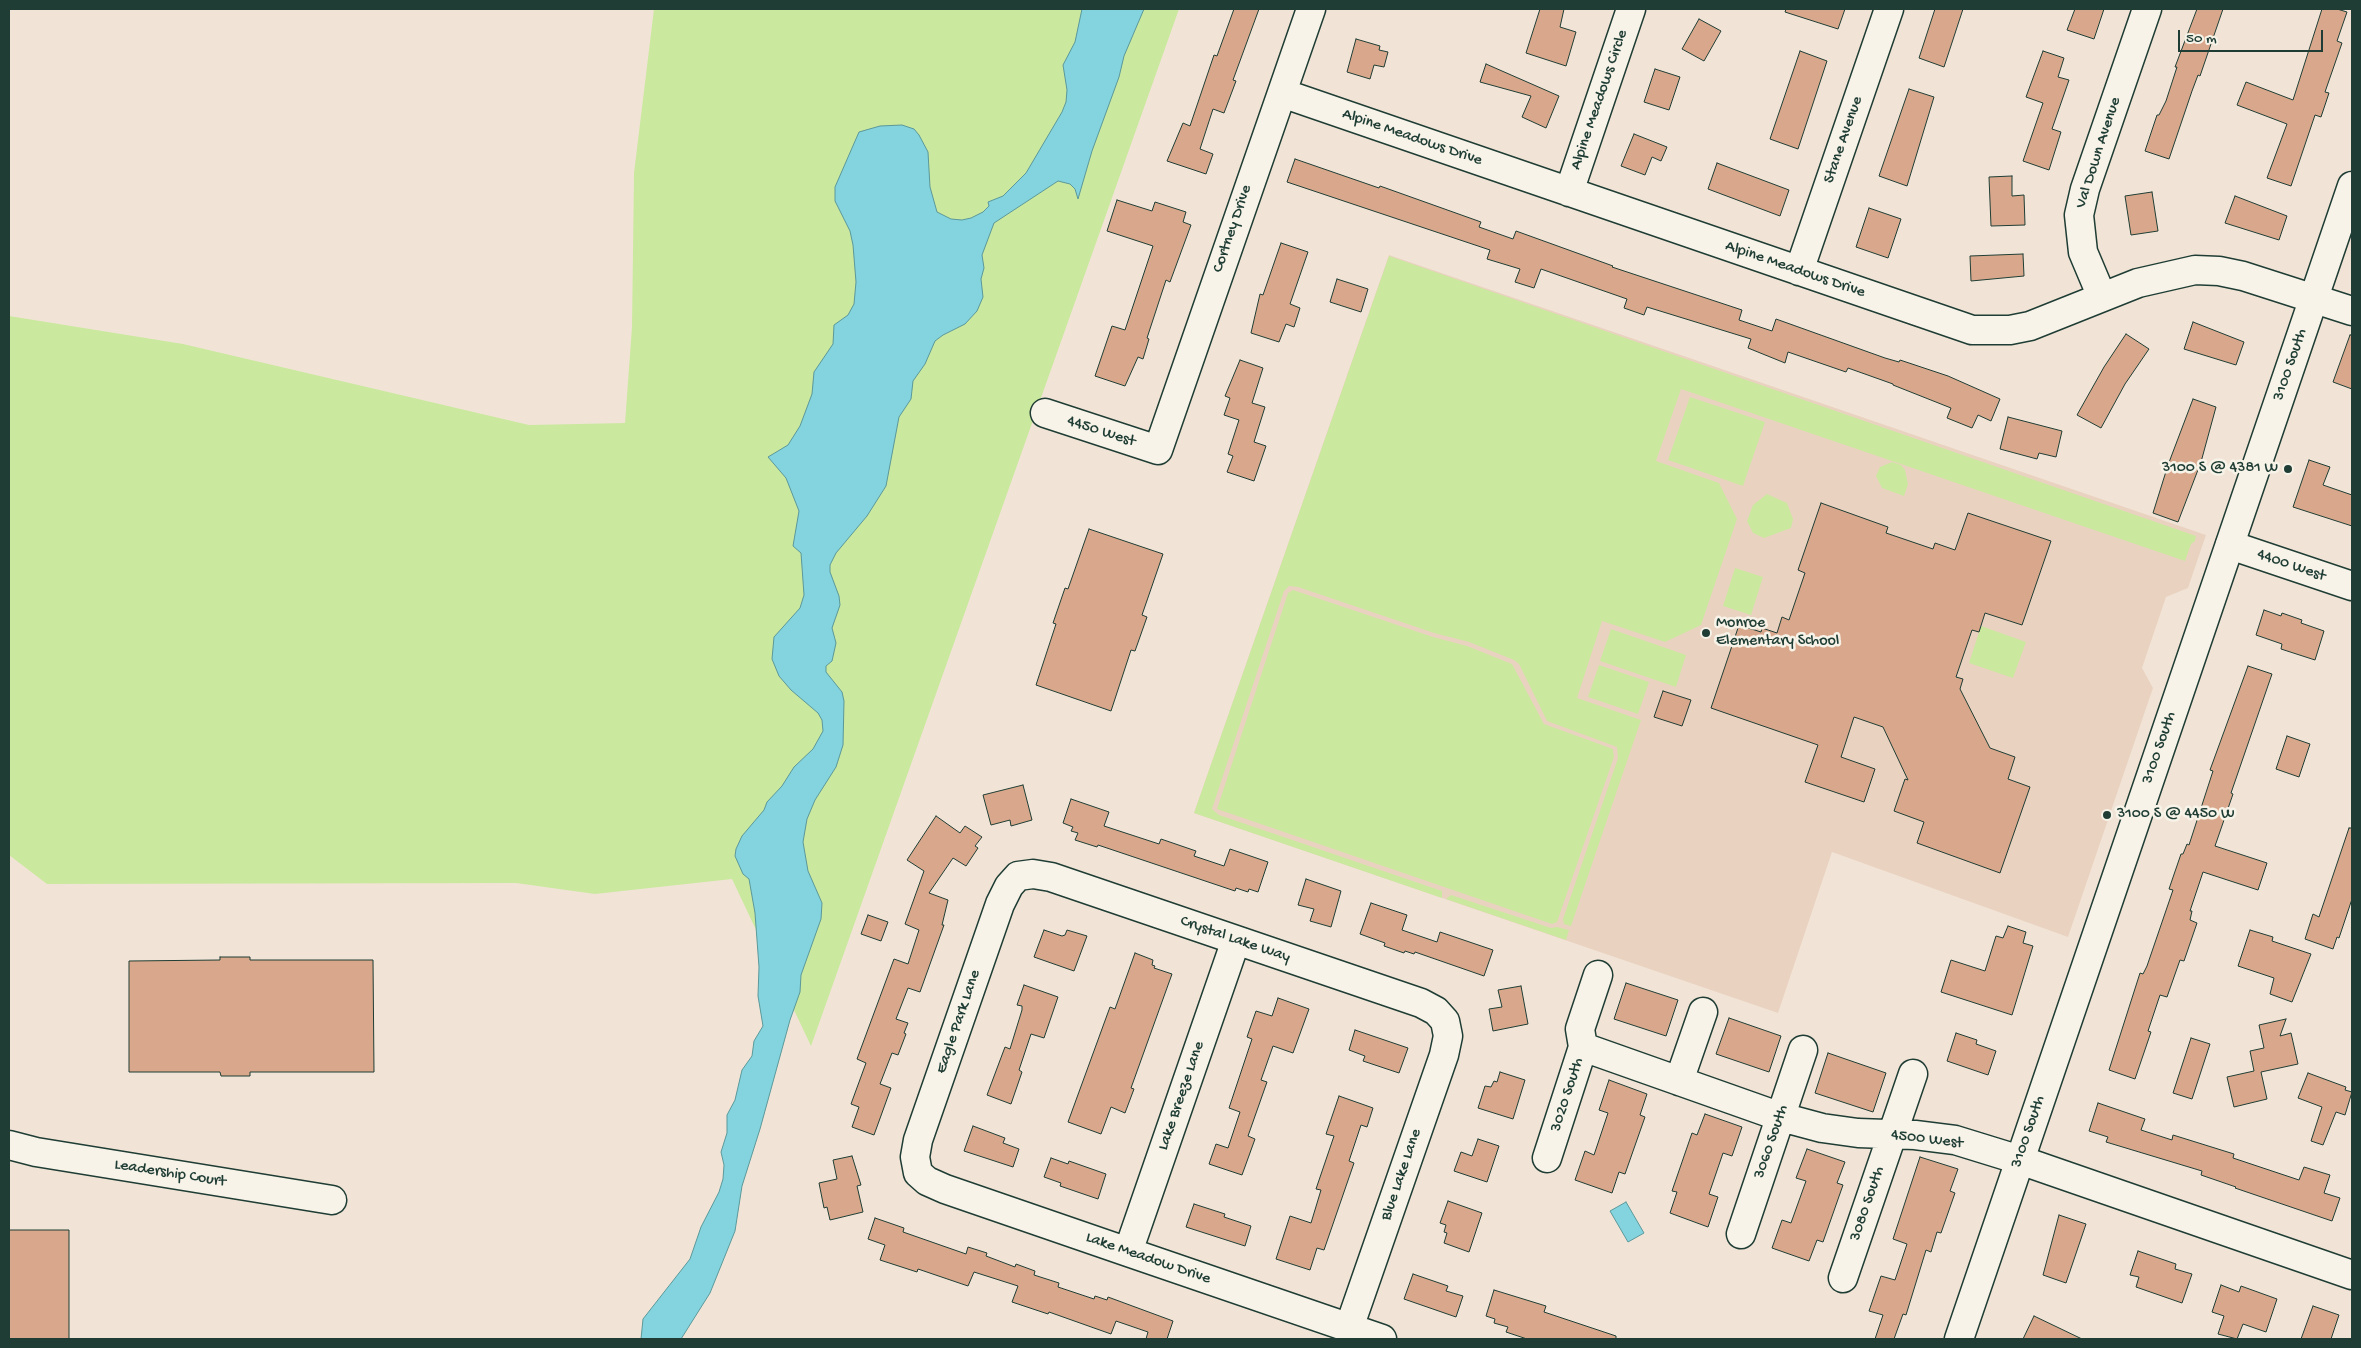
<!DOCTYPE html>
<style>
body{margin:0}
#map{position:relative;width:2361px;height:1348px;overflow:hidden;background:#f1e4d6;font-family:"Gochi Hand",sans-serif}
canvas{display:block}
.frame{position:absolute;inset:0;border:10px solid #1f3d34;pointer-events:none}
.scale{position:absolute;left:2178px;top:30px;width:145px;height:22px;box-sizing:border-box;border:2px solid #1f3d34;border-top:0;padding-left:6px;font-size:15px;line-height:18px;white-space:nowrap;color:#1f3d34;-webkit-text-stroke:4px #f7f3e8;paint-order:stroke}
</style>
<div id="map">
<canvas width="2361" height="1348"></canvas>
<div class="frame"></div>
<div class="scale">50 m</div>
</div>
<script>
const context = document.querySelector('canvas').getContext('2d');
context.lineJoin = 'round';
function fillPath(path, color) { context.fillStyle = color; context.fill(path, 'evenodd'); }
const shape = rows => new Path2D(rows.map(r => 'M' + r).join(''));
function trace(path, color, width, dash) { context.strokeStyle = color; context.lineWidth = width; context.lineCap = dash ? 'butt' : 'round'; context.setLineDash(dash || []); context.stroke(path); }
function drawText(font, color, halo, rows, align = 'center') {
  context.font = font + ' "Gochi Hand",sans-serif'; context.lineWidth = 5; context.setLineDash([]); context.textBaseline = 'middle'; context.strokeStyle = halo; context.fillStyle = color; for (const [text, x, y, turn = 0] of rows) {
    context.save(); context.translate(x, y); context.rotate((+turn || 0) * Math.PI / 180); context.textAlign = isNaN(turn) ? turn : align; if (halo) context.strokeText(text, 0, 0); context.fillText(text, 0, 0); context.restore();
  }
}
fillPath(shape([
 [1389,255,2206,535,2188,588,2166,597,2142,668,2153,688,2068,937,1832,852,1778,1013,1194,813]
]), '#ead2c0');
fillPath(shape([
 [654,9,1179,9,811,1046,732,879,595,894,516,883,47,884,9,855,9,316,183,344,529,425,625,423,632,327,634,173],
 [1389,256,2196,536,2195,541,2191,544,2185,561,1681,389,1656,461,1719,483,1737,519,1701,625,1665,642,1602,621,1577,698,1641,720,1571,926,1564,924,1563,919,1618,758,1617,747,1547,721,1519,664,1514,660,1469,642,1434,633,1298,587,1289,586,1284,591,1212,809,1219,815,1442,891,1442,898,1194,813],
 [1690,397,1765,422,1743,486,1668,460],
 [1892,462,1901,465,1905,470,1908,484,1904,496,1882,488,1876,476,1880,467],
 [1767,494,1787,503,1793,519,1791,528,1764,538,1753,533,1747,521,1753,505],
 [1735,568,1763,577,1751,615,1723,606],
 [1293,590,1433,637,1467,646,1512,664,1544,724,1613,749,1614,757,1557,922,1552,924,1217,809,1288,593],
 [1981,626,2026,642,2013,678,1969,663],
 [1611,629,1686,655,1676,687,1600,661],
 [1599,665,1649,682,1638,714,1588,697],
 [1451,895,1551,928,1557,927,1569,930,1566,940,1446,899]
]), '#cbe89f');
const water = shape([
 [1082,9,1144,9,1124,56,1119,77,1092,151,1078,199,1075,189,1070,184,1058,181,994,223,982,255,984,268,981,279,983,297,977,311,965,324,943,335,935,341,925,364,913,381,911,399,899,417,886,486,867,516,836,553,830,565,830,572,839,596,840,605,832,628,836,643,832,661,826,666,826,672,842,692,844,701,843,745,836,767,815,800,807,819,803,842,808,871,822,903,821,919,801,975,800,992,790,1020,760,1129,742,1186,735,1231,710,1293,681,1339,641,1339,643,1319,690,1259,701,1227,719,1192,723,1179,724,1165,721,1152,727,1133,727,1115,735,1100,742,1070,752,1056,754,1041,763,1026,758,996,759,967,755,913,749,879,743,874,735,856,736,849,742,836,764,810,767,802,782,786,794,767,813,749,823,731,822,720,818,713,791,690,779,676,772,659,774,637,800,608,804,595,801,553,793,546,799,511,786,478,768,457,788,445,800,426,812,394,814,372,833,344,834,325,848,315,854,304,856,282,853,245,850,231,835,201,835,187,859,132,880,126,902,125,914,129,919,135,928,152,930,187,937,212,951,219,962,220,971,218,983,212,989,206,988,202,1003,196,1026,173,1062,112,1066,102,1067,90,1063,65,1075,42,1082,9],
 [1626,1202,1644,1233,1628,1242,1610,1211,1626,1202]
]);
fillPath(water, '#83d4de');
trace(water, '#5b989a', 1);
const building = shape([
 [1234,9,1259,9,1233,80,1236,81,1224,113,1213,109,1200,149,1213,154,1206,174,1167,161,1183,123,1190,126,1214,55,1217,56,1234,9],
 [1540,9,1564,9,1560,27,1576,32,1566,66,1526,53,1540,9],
 [1786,9,1845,9,1838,29,1785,12,1786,9],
 [1935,9,1963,9,1944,67,1919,58,1935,9],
 [2075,9,2104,9,2094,39,2067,30,2075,9],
 [2197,9,2223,9,2200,76,2198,75,2192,91,2169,159,2145,151,2157,115,2159,115,2166,101,2177,67,2175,67,2197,9],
 [2322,9,2337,9,2347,12,2337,41,2342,43,2325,92,2329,93,2321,117,2315,115,2291,186,2267,178,2287,124,2237,105,2246,82,2293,100,2322,9],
 [1699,19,1721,31,1704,61,1682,49,1699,19],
 [1356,39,1380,46,1379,50,1388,52,1384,67,1374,65,1370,79,1347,72,1356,39],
 [1800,51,1827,61,1798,149,1770,139,1800,51],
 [2043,51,2064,58,2058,77,2069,80,2052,129,2061,132,2049,170,2023,161,2043,103,2026,97,2043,51],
 [1486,64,1559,96,1546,128,1522,117,1531,96,1480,82,1486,64],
 [1655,69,1680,77,1669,110,1644,102,1655,69],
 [1909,89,1934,97,1907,186,1879,176,1909,89],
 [1634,134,1667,147,1661,161,1652,157,1645,175,1621,166,1634,134],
 [1295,159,1379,188,1380,186,1481,222,1479,227,1513,239,1516,231,1613,266,1612,267,1742,310,1739,320,1772,331,1776,319,1885,358,1899,362,1900,360,1948,376,2000,399,1991,421,1978,415,1972,428,1947,418,1951,408,1893,385,1893,384,1848,368,1846,372,1788,352,1785,363,1748,348,1751,339,1647,307,1644,315,1624,308,1627,299,1541,269,1534,288,1515,282,1520,269,1487,259,1490,250,1287,182,1295,159],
 [1717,163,1789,190,1780,216,1708,189,1717,163],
 [2012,176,2012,196,2024,195,2025,225,1991,226,1989,177,2012,176],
 [2152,192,2158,231,2131,235,2125,196,2152,192],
 [2235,196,2287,216,2279,240,2225,223,2235,196],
 [1117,200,1152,211,1155,202,1186,212,1183,222,1191,225,1170,282,1166,280,1147,338,1149,339,1143,359,1138,357,1125,386,1095,376,1112,326,1125,330,1153,246,1107,231,1117,200],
 [1869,208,1901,219,1888,258,1856,247,1869,208],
 [1281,243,1308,252,1290,304,1300,308,1294,327,1286,324,1279,342,1251,333,1260,294,1263,295,1281,243],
 [2023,254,2024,276,1971,281,1970,256,2023,254],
 [1337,279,1368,289,1361,312,1330,302,1337,279],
 [2193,322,2244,342,2236,365,2184,349,2193,322],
 [2126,334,2149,349,2125,384,2101,428,2077,415,2104,367,2126,334],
 [2350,335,2352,335,2352,389,2333,382,2350,335],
 [1240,360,1263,368,1252,403,1265,407,1254,442,1266,446,1254,481,1227,472,1233,456,1228,454,1239,420,1224,415,1230,398,1225,396,1240,360],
 [2193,399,2216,407,2201,462,2178,522,2153,513,2168,465,2193,399],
 [2008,417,2062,431,2056,457,2039,453,2037,459,2000,449,2008,417],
 [2309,460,2330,467,2323,485,2352,495,2352,526,2293,507,2309,460],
 [1821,503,1888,527,1886,533,1933,549,1935,543,1955,550,1968,513,2051,541,2022,625,1985,613,1979,632,1972,630,1956,677,1963,679,1960,689,1990,748,2015,757,2008,779,2030,787,2000,873,1917,843,1924,822,1894,811,1905,779,1908,780,1883,727,1854,717,1841,757,1875,769,1864,802,1805,782,1818,745,1711,708,1739,625,1761,632,1762,628,1777,633,1782,617,1789,620,1805,573,1798,570,1821,503],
 [1089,529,1163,554,1142,615,1147,617,1135,651,1131,650,1111,711,1036,685,1056,624,1053,623,1065,588,1068,589,1089,529],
 [2264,610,2281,616,2282,613,2302,620,2301,623,2324,631,2315,660,2281,649,2282,644,2256,635,2264,610],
 [2248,666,2272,674,2231,793,2233,794,2215,846,2267,863,2258,890,2203,872,2190,911,2192,911,2190,920,2197,923,2184,961,2180,960,2167,997,2160,995,2148,1031,2151,1032,2135,1079,2109,1070,2140,973,2143,974,2147,966,2173,890,2169,889,2181,854,2183,854,2187,844,2189,845,2213,771,2210,770,2248,666],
 [1663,691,1691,700,1682,726,1654,717,1663,691],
 [2287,736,2310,744,2299,777,2276,769,2287,736],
 [1023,785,1032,820,1011,826,1010,820,991,825,983,795,1023,785],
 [1071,799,1109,812,1104,826,1159,844,1161,839,1196,851,1194,856,1224,866,1230,849,1268,862,1258,892,1249,889,1248,892,1236,888,1235,891,1098,845,1097,847,1075,840,1078,833,1071,831,1073,827,1063,823,1071,799],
 [936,816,960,833,965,826,982,837,975,846,978,848,966,866,953,858,929,893,948,900,942,925,944,925,920,992,908,988,896,1019,908,1023,904,1033,906,1034,898,1055,892,1053,880,1084,891,1088,874,1135,852,1127,859,1107,851,1104,866,1063,857,1059,894,959,908,964,919,930,905,924,924,871,907,860,936,816],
 [2349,828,2352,828,2352,899,2339,938,2337,937,2333,949,2305,939,2313,914,2319,917,2349,828],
 [1306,879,1341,891,1331,927,1310,921,1314,909,1298,905,1306,879],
 [1371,903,1407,915,1402,930,1437,942,1440,932,1493,950,1484,976,1415,952,1414,954,1405,951,1404,953,1384,946,1385,943,1360,934,1371,903],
 [868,915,888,922,881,941,861,934,868,915],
 [2008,926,2026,932,2023,943,2033,946,2012,1015,1941,992,1951,960,1985,971,1996,936,2003,938,2008,926],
 [1044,930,1062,936,1065,935,1067,930,1087,936,1074,971,1034,957,1044,930],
 [2250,930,2273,937,2272,941,2311,954,2292,1002,2270,994,2274,978,2238,966,2250,930],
 [1135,953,1153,960,1152,965,1155,966,1154,968,1172,974,1131,1088,1134,1089,1125,1113,1111,1107,1101,1134,1068,1122,1110,1007,1115,1009,1135,953],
 [220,957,250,957,250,960,373,960,374,1072,250,1072,250,1076,221,1076,220,1072,129,1072,129,961,220,960,220,957],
 [1626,983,1678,1000,1666,1036,1614,1019,1626,983],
 [1024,985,1058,997,1044,1038,1031,1034,1019,1070,1022,1072,1011,1104,987,1095,1005,1047,1010,1049,1022,1010,1022,1006,1017,1005,1024,985],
 [1521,986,1528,1024,1493,1031,1489,1009,1502,1007,1498,990,1521,986],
 [1278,998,1309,1009,1293,1053,1273,1046,1261,1080,1267,1082,1248,1136,1255,1139,1242,1175,1209,1164,1216,1144,1228,1148,1240,1112,1229,1108,1252,1039,1247,1037,1256,1011,1272,1016,1278,998],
 [1729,1018,1781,1036,1769,1072,1716,1054,1729,1018],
 [2286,1019,2280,1036,2291,1033,2298,1064,2261,1072,2267,1099,2234,1107,2227,1077,2254,1071,2250,1051,2264,1048,2259,1025,2286,1019],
 [1355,1030,1408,1048,1399,1073,1363,1061,1365,1056,1349,1050,1355,1030],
 [1956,1033,1977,1040,1976,1044,1996,1051,1988,1075,1947,1061,1956,1033],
 [2191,1038,2210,1044,2192,1099,2173,1093,2191,1038],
 [1828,1053,1886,1073,1873,1112,1815,1093,1828,1053],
 [1500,1072,1525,1080,1513,1119,1478,1108,1485,1086,1491,1087,1494,1081,1497,1082,1500,1072],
 [2308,1073,2346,1087,2345,1090,2352,1092,2345,1115,2336,1112,2323,1145,2311,1141,2322,1107,2298,1098,2308,1073],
 [1609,1080,1647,1094,1640,1115,1645,1117,1625,1174,1619,1172,1612,1193,1575,1180,1585,1151,1594,1155,1608,1113,1599,1110,1609,1080],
 [1339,1096,1373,1108,1367,1127,1361,1125,1349,1161,1354,1163,1324,1250,1317,1248,1310,1270,1276,1259,1290,1216,1311,1223,1321,1190,1316,1189,1334,1136,1326,1134,1339,1096],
 [2098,1103,2145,1119,2141,1130,2172,1140,2173,1135,2234,1154,2233,1158,2299,1180,2304,1167,2330,1175,2324,1193,2340,1198,2332,1221,2235,1188,2236,1187,2201,1175,2202,1171,2106,1142,2108,1137,2089,1131,2098,1103],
 [1705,1114,1742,1127,1732,1156,1723,1153,1709,1194,1718,1197,1708,1227,1670,1213,1677,1192,1672,1191,1692,1133,1697,1135,1705,1114],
 [973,1126,1005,1138,1003,1143,1019,1149,1013,1167,964,1151,973,1126],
 [1478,1139,1499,1146,1487,1182,1454,1171,1461,1152,1472,1156,1478,1139],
 [1807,1149,1845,1162,1837,1183,1843,1185,1823,1242,1817,1240,1809,1261,1772,1248,1782,1220,1791,1223,1806,1181,1796,1178,1807,1149],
 [852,1156,861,1185,857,1186,863,1212,830,1220,827,1207,824,1208,819,1183,837,1179,833,1160,852,1156],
 [1920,1157,1958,1169,1950,1191,1955,1193,1941,1233,1937,1232,1931,1252,1926,1250,1906,1315,1903,1314,1894,1339,1875,1339,1883,1315,1869,1311,1881,1276,1895,1280,1907,1244,1893,1239,1920,1157],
 [1051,1158,1068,1164,1069,1161,1106,1174,1098,1199,1060,1186,1061,1183,1044,1177,1051,1158],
 [1448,1201,1482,1213,1469,1252,1444,1243,1447,1233,1444,1232,1446,1225,1440,1223,1448,1201],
 [1194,1204,1225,1214,1224,1217,1251,1226,1245,1246,1186,1227,1194,1204],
 [2059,1215,2086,1224,2066,1283,2043,1275,2059,1215],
 [875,1218,904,1228,903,1232,966,1254,968,1247,987,1253,986,1256,1015,1267,1016,1264,1035,1271,1034,1275,1059,1283,1058,1287,1094,1299,1095,1296,1107,1300,1108,1297,1173,1321,1167,1339,1146,1339,1148,1332,1116,1321,1111,1334,1049,1312,1048,1314,1012,1302,1018,1286,974,1272,968,1286,918,1269,917,1272,880,1260,885,1245,868,1239,875,1218],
 [9,1230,69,1230,69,1339,9,1339,9,1230],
 [2138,1251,2176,1264,2175,1269,2192,1274,2182,1303,2136,1287,2139,1277,2130,1275,2138,1251],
 [1413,1274,1448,1286,1446,1291,1463,1296,1456,1317,1404,1299,1413,1274],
 [2221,1285,2239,1292,2241,1286,2277,1299,2266,1332,2243,1324,2237,1339,2218,1334,2224,1316,2212,1312,2221,1285],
 [1494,1290,1546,1306,1544,1312,1616,1336,1616,1339,1527,1339,1506,1332,1508,1327,1494,1323,1495,1319,1486,1316,1494,1290],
 [2313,1306,2339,1315,2331,1339,2301,1339,2313,1306],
 [2034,1316,2082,1339,2023,1339,2034,1316]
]);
fillPath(building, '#d9a88c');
trace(building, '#1f3d34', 1);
const minor = shape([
 [1282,93,1972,330,2010,330,2030,326,2138,283,2195,270,2219,271,2243,276,2352,311],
 [1569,192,1631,9],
 [1799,271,1889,9],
 [2102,297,2083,252,2079,215,2085,189,2147,9],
 [1045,413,1158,450,1311,9],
 [2230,545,2352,586],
 [1583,1047,1781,1117,1822,1128,1858,1133,1915,1135,1955,1140,2020,1160,2352,1275],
 [1679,1081,1703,1012],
 [9,1145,36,1152,332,1200],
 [1547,1158,1583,1047,1580,1029,1598,975],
 [1741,1234,1803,1050],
 [1128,1252,1236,940],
 [1843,1278,1913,1074],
 [1349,1328,1444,1055,1448,1036,1445,1021,1436,1011,1421,1003,1051,877,1033,874,1018,876,1009,886,1000,904,918,1140,915,1157,918,1173,927,1181,945,1189,1128,1252,1382,1339]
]);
const major = shape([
 [1959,1339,2352,186]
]);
trace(minor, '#1f3d34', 31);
trace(major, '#1f3d34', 31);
trace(minor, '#f7f3e8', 28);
trace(major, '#f7f3e8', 28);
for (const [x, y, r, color] of [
 [2288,469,5,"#1f3d34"],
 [1706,633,5,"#1f3d34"],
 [2107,815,5,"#1f3d34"]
]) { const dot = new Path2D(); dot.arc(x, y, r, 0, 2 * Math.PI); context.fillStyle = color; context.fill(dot); trace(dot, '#f7f3e8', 2); }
drawText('16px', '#1f3d34', '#f7f3e8', [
 ["Alpine Meadows Circle",1600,100,-71],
 ["Alpine Meadows Drive",1412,138,19],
 ["Stane Avenue",1844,140,-71],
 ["Val Down Avenue",2099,153,-72],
 ["Cortney Drive",1233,229,-71],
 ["Alpine Meadows Drive",1795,270,19],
 ["3100 South",2291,365,-71],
 ["4450 West",1101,432,18],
 ["4400 West",2291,566,19],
 ["3100 South",2160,748,-71],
 ["Crystal Lake Way",1235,940,19],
 ["Eagle Park Lane",959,1022,-71],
 ["3020 South",1568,1095,-72],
 ["Lake Breeze Lane",1182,1096,-71],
 ["3100 South",2029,1132,-71],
 ["4500 West",1927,1140,7],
 ["3060 South",1772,1142,-71],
 ["Leadership Court",170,1174,9],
 ["Blue Lake Lane",1402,1175,-71],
 ["3080 South",1868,1204,-71],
 ["Lake Meadow Drive",1148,1259,19]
]);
drawText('16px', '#1f3d34', '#f7f3e8', [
 ["3100 S @ 4381 W",2278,469,"right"],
 ["Monroe",1716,624],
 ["Elementary School",1716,642],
 ["3100 S @ 4450 W",2117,815]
], 'left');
</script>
